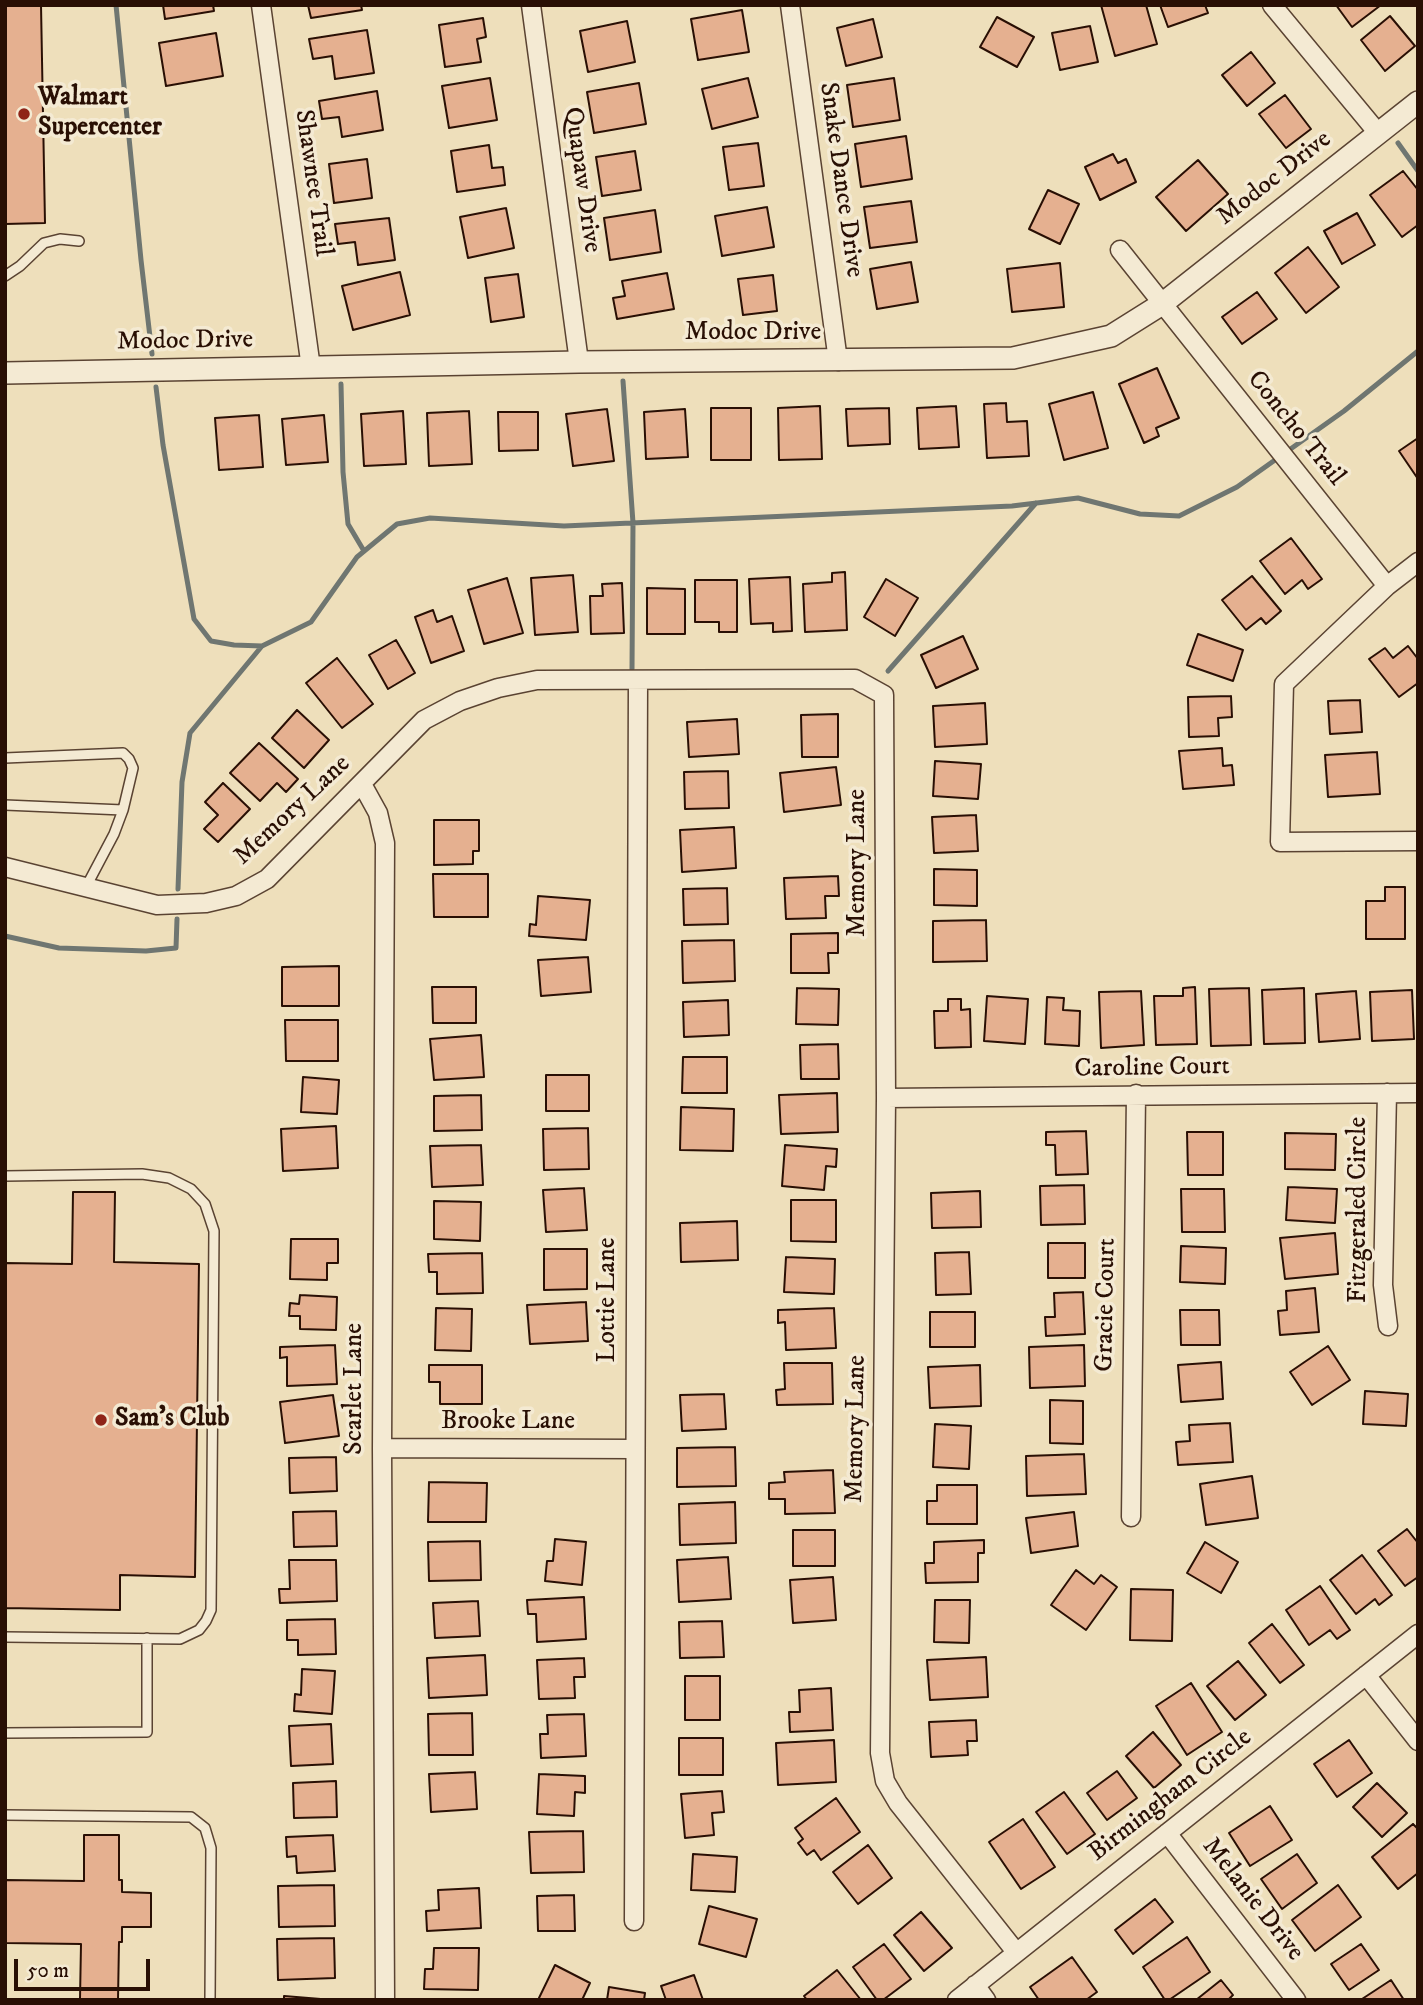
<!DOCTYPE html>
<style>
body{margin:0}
#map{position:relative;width:1423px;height:2005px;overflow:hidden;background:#eedfbb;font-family:"IM FELL DW Pica",serif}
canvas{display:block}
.frame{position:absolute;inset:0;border:7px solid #290f04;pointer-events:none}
.scale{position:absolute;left:14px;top:1959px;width:136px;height:32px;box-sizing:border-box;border:4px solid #290f04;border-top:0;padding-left:9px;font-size:21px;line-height:24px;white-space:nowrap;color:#290f04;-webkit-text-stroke:5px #f4ead3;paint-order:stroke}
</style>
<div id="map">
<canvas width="1423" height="2005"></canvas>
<div class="frame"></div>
<div class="scale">50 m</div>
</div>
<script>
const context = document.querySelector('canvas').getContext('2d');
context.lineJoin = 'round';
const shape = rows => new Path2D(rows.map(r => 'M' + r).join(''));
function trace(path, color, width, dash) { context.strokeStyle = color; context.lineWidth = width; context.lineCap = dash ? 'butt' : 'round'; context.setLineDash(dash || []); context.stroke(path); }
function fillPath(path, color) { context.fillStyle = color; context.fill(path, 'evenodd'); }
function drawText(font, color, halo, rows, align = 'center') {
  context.font = font + ' "IM FELL DW Pica",serif'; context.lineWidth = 7; context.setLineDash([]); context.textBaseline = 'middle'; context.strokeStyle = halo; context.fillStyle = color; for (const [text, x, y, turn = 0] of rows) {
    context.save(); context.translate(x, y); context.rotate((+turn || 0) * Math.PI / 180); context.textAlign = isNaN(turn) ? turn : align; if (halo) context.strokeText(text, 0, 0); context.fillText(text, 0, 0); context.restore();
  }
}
trace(shape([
 [116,5,141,260,152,354],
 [1398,143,1418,171],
 [623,381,633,523,632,669],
 [341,384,343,472,348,524,364,551],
 [156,387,163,445,194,619,211,641,234,645,262,646],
 [888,671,1036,503],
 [178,889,182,782,190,733,262,646,311,622,357,557,397,524,430,518,564,526,1012,506,1078,498,1140,514,1179,516,1237,487,1344,411,1418,351],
 [5,936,59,948,146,951,176,948,177,919]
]), '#6f7671', 5);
const building = shape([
 [5,5,41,5,45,223,5,224,5,5],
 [163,5,213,5,214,11,165,19,163,5],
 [308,5,361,5,362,10,311,18,308,5],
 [1101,5,1146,5,1157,44,1115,56,1101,5],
 [1160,5,1205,5,1208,13,1168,27,1160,5],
 [1336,5,1381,5,1352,27,1336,5],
 [742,10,749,52,698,60,691,19,742,10],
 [1390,16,1415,46,1385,71,1361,40,1390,16],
 [997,17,1034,37,1017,67,980,47,997,17],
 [483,18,486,37,477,39,481,62,445,67,439,25,483,18],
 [873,19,882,57,846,66,837,28,873,19],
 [627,21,635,62,588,72,580,31,627,21],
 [1090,26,1098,62,1060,70,1052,33,1090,26],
 [367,30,374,73,335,79,332,56,313,59,309,39,367,30],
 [216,33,223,76,166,86,159,43,216,33],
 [1251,52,1275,83,1247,106,1222,75,1251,52],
 [490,78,497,120,449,128,442,86,490,78],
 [748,78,758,117,712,129,702,89,748,78],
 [894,78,900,120,853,127,847,85,894,78],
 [639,83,646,124,594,133,587,92,639,83],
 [377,91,383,130,342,137,339,117,322,119,319,101,377,91],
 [1285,95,1311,129,1286,148,1259,114,1285,95],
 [906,136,912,179,861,187,855,144,906,136],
 [758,143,764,186,729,190,723,147,758,143],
 [489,145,492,168,503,167,505,185,457,192,451,151,489,145],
 [635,151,641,190,602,196,596,157,635,151],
 [1113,154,1118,163,1126,159,1136,182,1100,200,1085,167,1113,154],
 [367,159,372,198,334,203,329,164,367,159],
 [1198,160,1228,194,1186,231,1156,197,1198,160],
 [1403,171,1418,190,1418,225,1402,237,1370,195,1403,171],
 [1048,190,1079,204,1060,244,1029,229,1048,190],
 [911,201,917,242,870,248,864,207,911,201],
 [767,207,774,247,722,256,715,216,767,207],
 [506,208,514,248,468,258,460,217,506,208],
 [655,210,661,252,610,260,604,218,655,210],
 [1357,213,1375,245,1342,264,1324,231,1357,213],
 [389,218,395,260,358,265,355,242,338,244,335,224,389,218],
 [1308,247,1339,287,1306,313,1275,273,1308,247],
 [911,262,918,302,877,309,870,269,911,262],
 [1060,263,1064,307,1012,312,1007,269,1060,263],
 [400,272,410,315,353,330,342,286,400,272],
 [667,273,674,309,617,319,613,298,625,296,622,281,667,273],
 [518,274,524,317,491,322,485,278,518,274],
 [773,275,777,311,743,315,738,279,773,275],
 [1257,292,1277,319,1242,344,1222,317,1257,292],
 [1157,368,1179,418,1156,428,1159,436,1144,443,1119,384,1157,368],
 [1093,392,1108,448,1064,460,1049,404,1093,392],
 [1006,403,1007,422,1027,421,1029,456,987,458,984,404,1006,403],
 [820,406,822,459,779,460,778,408,820,406],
 [956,406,959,447,919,449,917,408,956,406],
 [711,408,751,408,751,460,711,460,711,408],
 [889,408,890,444,848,446,846,409,889,408],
 [607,409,614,461,573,466,566,414,607,409],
 [685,409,688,457,646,459,644,412,685,409],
 [403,411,406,464,364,466,361,414,403,411],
 [469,411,472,464,429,466,427,413,469,411],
 [498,412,538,412,538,450,499,451,498,412],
 [259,415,263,467,219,470,215,418,259,415],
 [324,415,328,462,286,465,282,419,324,415],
 [1418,438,1418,479,1399,451,1418,438],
 [1291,538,1322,579,1308,589,1302,580,1285,594,1260,561,1291,538],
 [845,572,847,630,805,632,803,584,832,582,832,573,845,572],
 [573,575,578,632,535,635,531,578,573,575],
 [1252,576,1281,611,1266,624,1261,618,1246,630,1222,600,1252,576],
 [790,577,792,631,773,632,773,623,751,624,749,579,790,577],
 [507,578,523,633,484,644,468,590,507,578],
 [886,579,918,598,895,636,864,617,886,579],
 [695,580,737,580,737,632,719,632,719,622,695,622,695,580],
 [622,583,624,633,591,634,590,596,603,596,602,584,622,583],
 [647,588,685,589,685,634,647,634,647,588],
 [433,610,437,622,452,616,464,651,431,663,415,617,433,610],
 [1198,634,1243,650,1233,681,1187,665,1198,634],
 [963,636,978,669,936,688,921,655,963,636],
 [396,640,415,673,388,689,369,655,396,640],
 [1408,646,1418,659,1418,683,1399,697,1369,659,1385,648,1393,658,1408,646],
 [337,658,373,704,342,728,306,683,337,658],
 [1231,696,1232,717,1218,718,1219,736,1189,737,1188,697,1231,696],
 [1360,700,1362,732,1330,734,1328,701,1360,700],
 [985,703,987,744,935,747,933,706,985,703],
 [297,710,329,740,304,768,272,738,297,710],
 [838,714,838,757,802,757,801,715,838,714],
 [737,719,739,754,689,757,687,722,737,719],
 [259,743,298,779,286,792,277,783,260,801,230,773,259,743],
 [1222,748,1223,766,1232,765,1234,785,1183,789,1179,751,1222,748],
 [1377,752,1380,794,1328,797,1325,755,1377,752],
 [935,761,981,764,978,799,933,796,935,761],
 [836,767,841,805,784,812,780,773,836,767],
 [728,771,729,808,685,809,684,772,728,771],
 [223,783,250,809,218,842,204,829,218,815,205,802,223,783],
 [976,815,978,851,934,853,932,817,976,815],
 [434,820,479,820,479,851,473,851,473,864,434,865,434,820],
 [734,827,736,868,682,872,680,830,734,827],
 [934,869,977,870,977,906,934,905,934,869],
 [433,874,488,874,488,917,434,917,433,874],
 [838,876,839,896,825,896,826,918,786,919,784,878,838,876],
 [1385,887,1405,887,1405,939,1366,939,1366,901,1385,901,1385,887],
 [727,888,728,924,684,925,683,889,727,888],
 [538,896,590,900,586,940,529,936,530,924,536,925,538,896],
 [986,920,987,961,933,962,933,921,986,920],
 [838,933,838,953,828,953,829,973,791,973,791,934,838,933],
 [734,940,735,981,683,983,682,941,734,940],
 [588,957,591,992,541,996,538,960,588,957],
 [339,966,339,1006,282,1006,282,967,339,966],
 [432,987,476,987,476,1023,433,1023,432,987],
 [1195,987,1197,1044,1156,1045,1154,996,1183,996,1183,988,1195,987],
 [797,988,839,989,838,1025,796,1024,797,988],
 [1249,988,1251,1045,1211,1046,1209,989,1249,988],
 [1304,988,1305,1043,1264,1044,1262,990,1304,988],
 [1412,990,1414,1039,1372,1041,1370,992,1412,990],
 [1141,991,1144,1045,1101,1048,1099,992,1141,991],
 [1356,991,1360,1039,1319,1042,1316,994,1356,991],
 [987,996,1028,999,1025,1044,984,1041,987,996],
 [1047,997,1064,998,1063,1010,1080,1011,1079,1046,1045,1044,1047,997],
 [948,999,961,999,961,1010,970,1009,971,1047,935,1048,934,1011,948,1011,948,999],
 [728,1000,729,1035,684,1037,683,1002,728,1000],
 [285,1020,338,1020,338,1061,286,1061,285,1020],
 [481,1035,484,1077,434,1080,430,1039,481,1035],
 [838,1044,839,1079,801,1079,800,1045,838,1044],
 [683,1057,727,1057,727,1093,682,1093,683,1057],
 [546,1075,589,1075,589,1111,546,1111,546,1075],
 [303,1077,339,1080,337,1114,301,1112,303,1077],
 [837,1093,838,1132,781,1134,779,1095,837,1093],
 [481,1095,482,1130,434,1131,434,1096,481,1095],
 [681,1107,734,1109,733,1151,680,1150,681,1107],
 [336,1126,338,1168,283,1171,281,1129,336,1126],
 [588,1128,589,1169,544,1170,543,1129,588,1128],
 [1086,1131,1088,1174,1056,1175,1055,1145,1046,1145,1046,1132,1086,1131],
 [1187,1132,1223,1132,1223,1175,1188,1175,1187,1132],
 [1285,1133,1336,1134,1335,1170,1285,1169,1285,1133],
 [481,1145,483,1185,432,1187,430,1146,481,1145],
 [785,1145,837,1149,836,1167,826,1166,824,1190,782,1186,785,1145],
 [1084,1185,1085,1224,1041,1225,1040,1186,1084,1185],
 [1288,1187,1337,1189,1335,1223,1286,1220,1288,1187],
 [584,1188,587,1230,546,1232,543,1190,584,1188],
 [1181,1189,1224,1189,1225,1232,1182,1232,1181,1189],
 [980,1191,981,1227,932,1228,931,1193,980,1191],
 [73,1192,115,1192,114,1262,199,1264,195,1577,120,1575,120,1610,5,1608,5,1617,5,1263,72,1264,73,1192],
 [791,1200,836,1200,836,1242,791,1241,791,1200],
 [434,1201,481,1202,480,1241,434,1239,434,1201],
 [737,1221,738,1260,681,1262,680,1223,737,1221],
 [1335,1233,1338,1274,1285,1279,1280,1238,1335,1233],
 [291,1239,338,1239,338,1263,327,1263,327,1280,290,1279,291,1239],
 [1048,1243,1085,1243,1085,1278,1048,1278,1048,1243],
 [1181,1246,1226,1248,1225,1284,1180,1282,1181,1246],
 [544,1249,587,1249,587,1289,544,1290,544,1249],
 [969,1252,971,1294,936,1295,935,1253,969,1252],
 [482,1253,483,1293,437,1294,437,1272,429,1272,428,1254,482,1253],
 [786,1257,835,1259,834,1294,784,1292,786,1257],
 [1315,1288,1319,1332,1280,1335,1278,1311,1287,1310,1286,1291,1315,1288],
 [1083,1292,1085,1334,1046,1336,1045,1317,1055,1317,1054,1293,1083,1292],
 [300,1295,337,1297,336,1330,300,1329,300,1316,289,1316,290,1303,299,1304,300,1295],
 [586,1302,588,1341,530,1344,527,1305,586,1302],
 [436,1308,472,1309,471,1351,435,1350,436,1308],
 [834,1308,836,1348,786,1350,785,1322,778,1323,778,1310,834,1308],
 [1180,1310,1219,1310,1220,1345,1181,1345,1180,1310],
 [930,1312,975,1312,975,1347,930,1347,930,1312],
 [335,1345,337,1384,287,1386,287,1357,280,1358,280,1347,335,1345],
 [1084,1345,1085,1386,1030,1388,1029,1347,1084,1345],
 [1328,1346,1350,1380,1312,1405,1290,1372,1328,1346],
 [1221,1362,1223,1399,1181,1402,1178,1365,1221,1362],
 [784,1363,832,1363,833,1404,777,1405,776,1390,785,1389,784,1363],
 [429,1365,482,1365,482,1404,440,1404,440,1382,429,1382,429,1365],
 [980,1365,981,1406,930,1408,928,1367,980,1365],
 [1365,1391,1408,1394,1406,1426,1363,1424,1365,1391],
 [724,1394,726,1429,682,1431,680,1395,724,1394],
 [333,1395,339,1436,285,1443,280,1402,333,1395],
 [1050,1400,1083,1401,1083,1444,1050,1443,1050,1400],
 [1230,1423,1233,1462,1178,1465,1176,1442,1190,1441,1189,1425,1230,1423],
 [935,1424,971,1426,969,1469,933,1467,935,1424],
 [735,1447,736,1486,677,1487,677,1448,735,1447],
 [1084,1454,1086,1494,1027,1496,1026,1456,1084,1454],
 [336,1457,337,1491,290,1493,289,1458,336,1457],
 [833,1470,835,1513,785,1514,785,1499,769,1499,769,1483,785,1482,784,1472,833,1470],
 [1252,1476,1258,1518,1206,1525,1200,1484,1252,1476],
 [429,1482,487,1483,486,1522,428,1522,429,1482],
 [937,1485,977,1485,977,1524,927,1524,927,1501,937,1501,937,1485],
 [735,1502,736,1543,680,1545,679,1504,735,1502],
 [336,1511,337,1546,294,1547,293,1512,336,1511],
 [1074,1512,1078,1546,1031,1553,1026,1518,1074,1512],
 [1407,1529,1418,1543,1418,1577,1405,1586,1378,1551,1407,1529],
 [793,1530,835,1530,835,1566,793,1566,793,1530],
 [555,1539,586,1542,582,1585,545,1581,547,1561,553,1561,555,1539],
 [984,1540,984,1553,978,1553,978,1582,926,1583,925,1563,934,1563,934,1542,984,1540],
 [480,1541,481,1580,429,1581,428,1542,480,1541],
 [1205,1542,1238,1562,1221,1593,1187,1573,1205,1542],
 [1362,1555,1392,1595,1379,1605,1375,1599,1356,1614,1330,1580,1362,1555],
 [728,1557,731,1599,679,1602,677,1560,728,1557],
 [289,1560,336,1560,337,1601,280,1603,279,1589,290,1589,289,1560],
 [1076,1570,1094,1584,1101,1575,1117,1587,1086,1630,1051,1605,1076,1570],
 [833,1577,836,1620,793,1623,790,1580,833,1577],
 [1320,1586,1350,1630,1337,1639,1330,1630,1309,1645,1286,1610,1320,1586],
 [1131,1589,1173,1590,1172,1641,1130,1640,1131,1589],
 [584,1597,586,1639,537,1642,536,1614,528,1614,527,1600,584,1597],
 [935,1600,970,1600,969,1643,934,1642,935,1600],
 [478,1601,480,1636,435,1638,433,1603,478,1601],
 [335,1619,336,1654,298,1655,298,1640,287,1640,287,1620,335,1619],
 [722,1621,724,1657,680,1658,679,1622,722,1621],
 [1272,1624,1304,1665,1280,1683,1249,1643,1272,1624],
 [485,1655,487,1695,429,1698,427,1658,485,1655],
 [986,1657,988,1697,930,1700,927,1660,986,1657],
 [584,1658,585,1677,574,1677,575,1698,539,1699,537,1660,584,1658],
 [1238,1661,1266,1695,1235,1720,1207,1686,1238,1661],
 [302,1669,335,1671,332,1714,294,1711,295,1694,301,1695,302,1669],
 [685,1676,720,1676,720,1720,685,1720,685,1676],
 [1191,1683,1222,1732,1187,1755,1156,1706,1191,1683],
 [831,1688,833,1730,790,1732,789,1712,800,1712,799,1690,831,1688],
 [472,1713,473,1755,429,1755,428,1714,472,1713],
 [584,1714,586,1756,541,1758,540,1734,548,1734,547,1715,584,1714],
 [976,1720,977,1741,967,1741,968,1755,931,1757,929,1722,976,1720],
 [331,1724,333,1764,291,1766,289,1726,331,1724],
 [1153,1732,1181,1765,1154,1788,1126,1756,1153,1732],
 [679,1738,723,1738,723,1775,679,1775,679,1738],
 [834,1740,836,1782,778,1785,776,1743,834,1740],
 [1349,1740,1372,1773,1337,1797,1314,1764,1349,1740],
 [1117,1771,1137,1798,1107,1820,1087,1793,1117,1771],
 [475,1772,477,1809,431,1812,429,1774,475,1772],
 [539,1774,585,1776,585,1793,575,1792,574,1816,537,1814,539,1774],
 [336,1781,337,1817,294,1818,293,1783,336,1781],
 [1377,1783,1407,1813,1382,1837,1353,1807,1377,1783],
 [722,1791,724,1812,712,1813,714,1835,685,1838,681,1794,722,1791],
 [1064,1792,1095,1834,1067,1854,1036,1812,1064,1792],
 [836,1798,860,1832,821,1860,814,1850,807,1855,798,1843,803,1839,795,1828,836,1798],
 [1270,1806,1292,1840,1250,1866,1229,1833,1270,1806],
 [1023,1819,1055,1867,1021,1889,989,1842,1023,1819],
 [1413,1824,1418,1829,1418,1873,1398,1889,1372,1857,1413,1824],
 [583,1831,584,1872,531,1873,529,1832,583,1831],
 [84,1835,119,1835,119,1880,122,1880,122,1892,151,1893,151,1927,122,1927,122,1942,119,1942,118,2000,80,1999,81,1944,5,1943,5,1880,84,1881,84,1835],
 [333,1835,335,1871,297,1873,296,1856,287,1857,286,1837,333,1835],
 [868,1845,892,1878,858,1904,833,1872,868,1845],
 [693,1854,737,1857,735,1892,691,1890,693,1854],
 [1297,1854,1317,1883,1282,1909,1261,1879,1297,1854],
 [334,1885,335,1926,279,1927,278,1886,334,1885],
 [1338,1885,1361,1917,1315,1951,1292,1920,1338,1885],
 [479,1888,481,1928,427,1931,426,1911,439,1910,438,1890,479,1888],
 [574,1895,575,1931,538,1931,537,1896,574,1895],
 [1155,1899,1173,1922,1133,1954,1115,1930,1155,1899],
 [709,1906,757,1919,746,1957,699,1944,709,1906],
 [921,1912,952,1948,924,1971,894,1935,921,1912],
 [1187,1937,1210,1972,1169,2000,1165,2000,1143,1967,1187,1937],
 [334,1938,335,1978,278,1980,277,1939,334,1938],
 [884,1944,911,1979,883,2000,877,2000,853,1967,884,1944],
 [1361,1944,1379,1970,1349,1990,1331,1964,1361,1944],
 [434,1948,479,1948,478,1990,424,1989,425,1969,433,1969,434,1948],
 [1072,1957,1097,1992,1086,2000,1039,2000,1030,1987,1072,1957],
 [555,1965,590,1983,582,2000,538,2000,555,1965],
 [837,1970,861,2000,807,2000,804,1996,837,1970],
 [694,1975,703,2000,666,2000,661,1986,694,1975],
 [1221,1980,1233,1995,1228,2000,1196,2000,1221,1980],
 [1391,1980,1404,2000,1363,2000,1362,1999,1391,1980],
 [609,1987,645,1993,644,2000,607,2000,609,1987],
 [284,1996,333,2000,284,2000,284,1996]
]);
fillPath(building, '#e5b090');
trace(building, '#290f04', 2);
const service = shape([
 [5,276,20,266,44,243,60,239,79,241],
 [5,758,123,753,129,759,133,768,123,810,114,834,86,887],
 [5,805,123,810],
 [5,1176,142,1174,169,1178,191,1189,205,1204,214,1231,211,1610,206,1621,199,1630,180,1639,5,1637],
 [5,1733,147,1732,147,1638],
 [5,1815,191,1817,205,1828,211,1848,210,2000]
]);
const minor = shape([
 [261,5,311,368],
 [531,5,579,362],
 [790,5,838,361],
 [1272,5,1378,133],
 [1120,250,1387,586],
 [1418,562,1387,586,1284,684,1280,842,1418,841],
 [362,784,378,813,385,843,382,1448,385,2000],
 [5,867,157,905,206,903,236,896,267,879,424,720,460,701,498,688,537,680,855,679,884,695,886,1098,880,1753,885,1781,898,1803,1016,1952],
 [1387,1093,1383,1285,1388,1326],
 [886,1098,1418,1093],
 [382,1448,635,1449],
 [1131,1517,1136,1094],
 [1366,1675,1418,1741],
 [1167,1833,1296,2000],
 [634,1921,638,680],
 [975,1985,986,2000],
 [957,2000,1418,1634]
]);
const tertiary = shape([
 [5,373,579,362,1013,358,1111,336,1162,304,1418,102]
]);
trace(service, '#5a4332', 12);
trace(minor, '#5a4332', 21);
trace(tertiary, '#5a4332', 24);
trace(service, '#f4ead3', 9);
trace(minor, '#f4ead3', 18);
trace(tertiary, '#f4ead3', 21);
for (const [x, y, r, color] of [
 [24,114,7,"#8f2418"],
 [101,1420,7,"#8f2418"]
]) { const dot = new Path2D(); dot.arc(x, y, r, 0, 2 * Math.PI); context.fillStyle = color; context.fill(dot); trace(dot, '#f4ead3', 2.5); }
drawText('bold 26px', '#290f04', '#f4ead3', [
 ["Walmart",38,99],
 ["Supercenter",38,129],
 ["Sam's Club",115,1420]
], 'left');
drawText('26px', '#290f04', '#f4ead3', [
 ["Modoc Drive",1275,179,-38],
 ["Quapaw Drive",581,180,82],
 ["Snake Dance Drive",840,180,82],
 ["Shawnee Trail",312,183,82],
 ["Modoc Drive",753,334],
 ["Modoc Drive",185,342,-1],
 ["Concho Trail",1295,429,51],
 ["Memory Lane",293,811,-43],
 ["Memory Lane",859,863,-90],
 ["Caroline Court",1152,1069,-1],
 ["Fitzgeraled Circle",1360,1210,-90],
 ["Lottie Lane",609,1300,-90],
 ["Gracie Court",1107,1305,-89],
 ["Scarlet Lane",356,1389,-90],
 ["Brooke Lane",508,1423],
 ["Memory Lane",857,1429,-89],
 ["Birmingham Circle",1171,1796,-38],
 ["Melanie Drive",1252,1900,52]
]);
</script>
